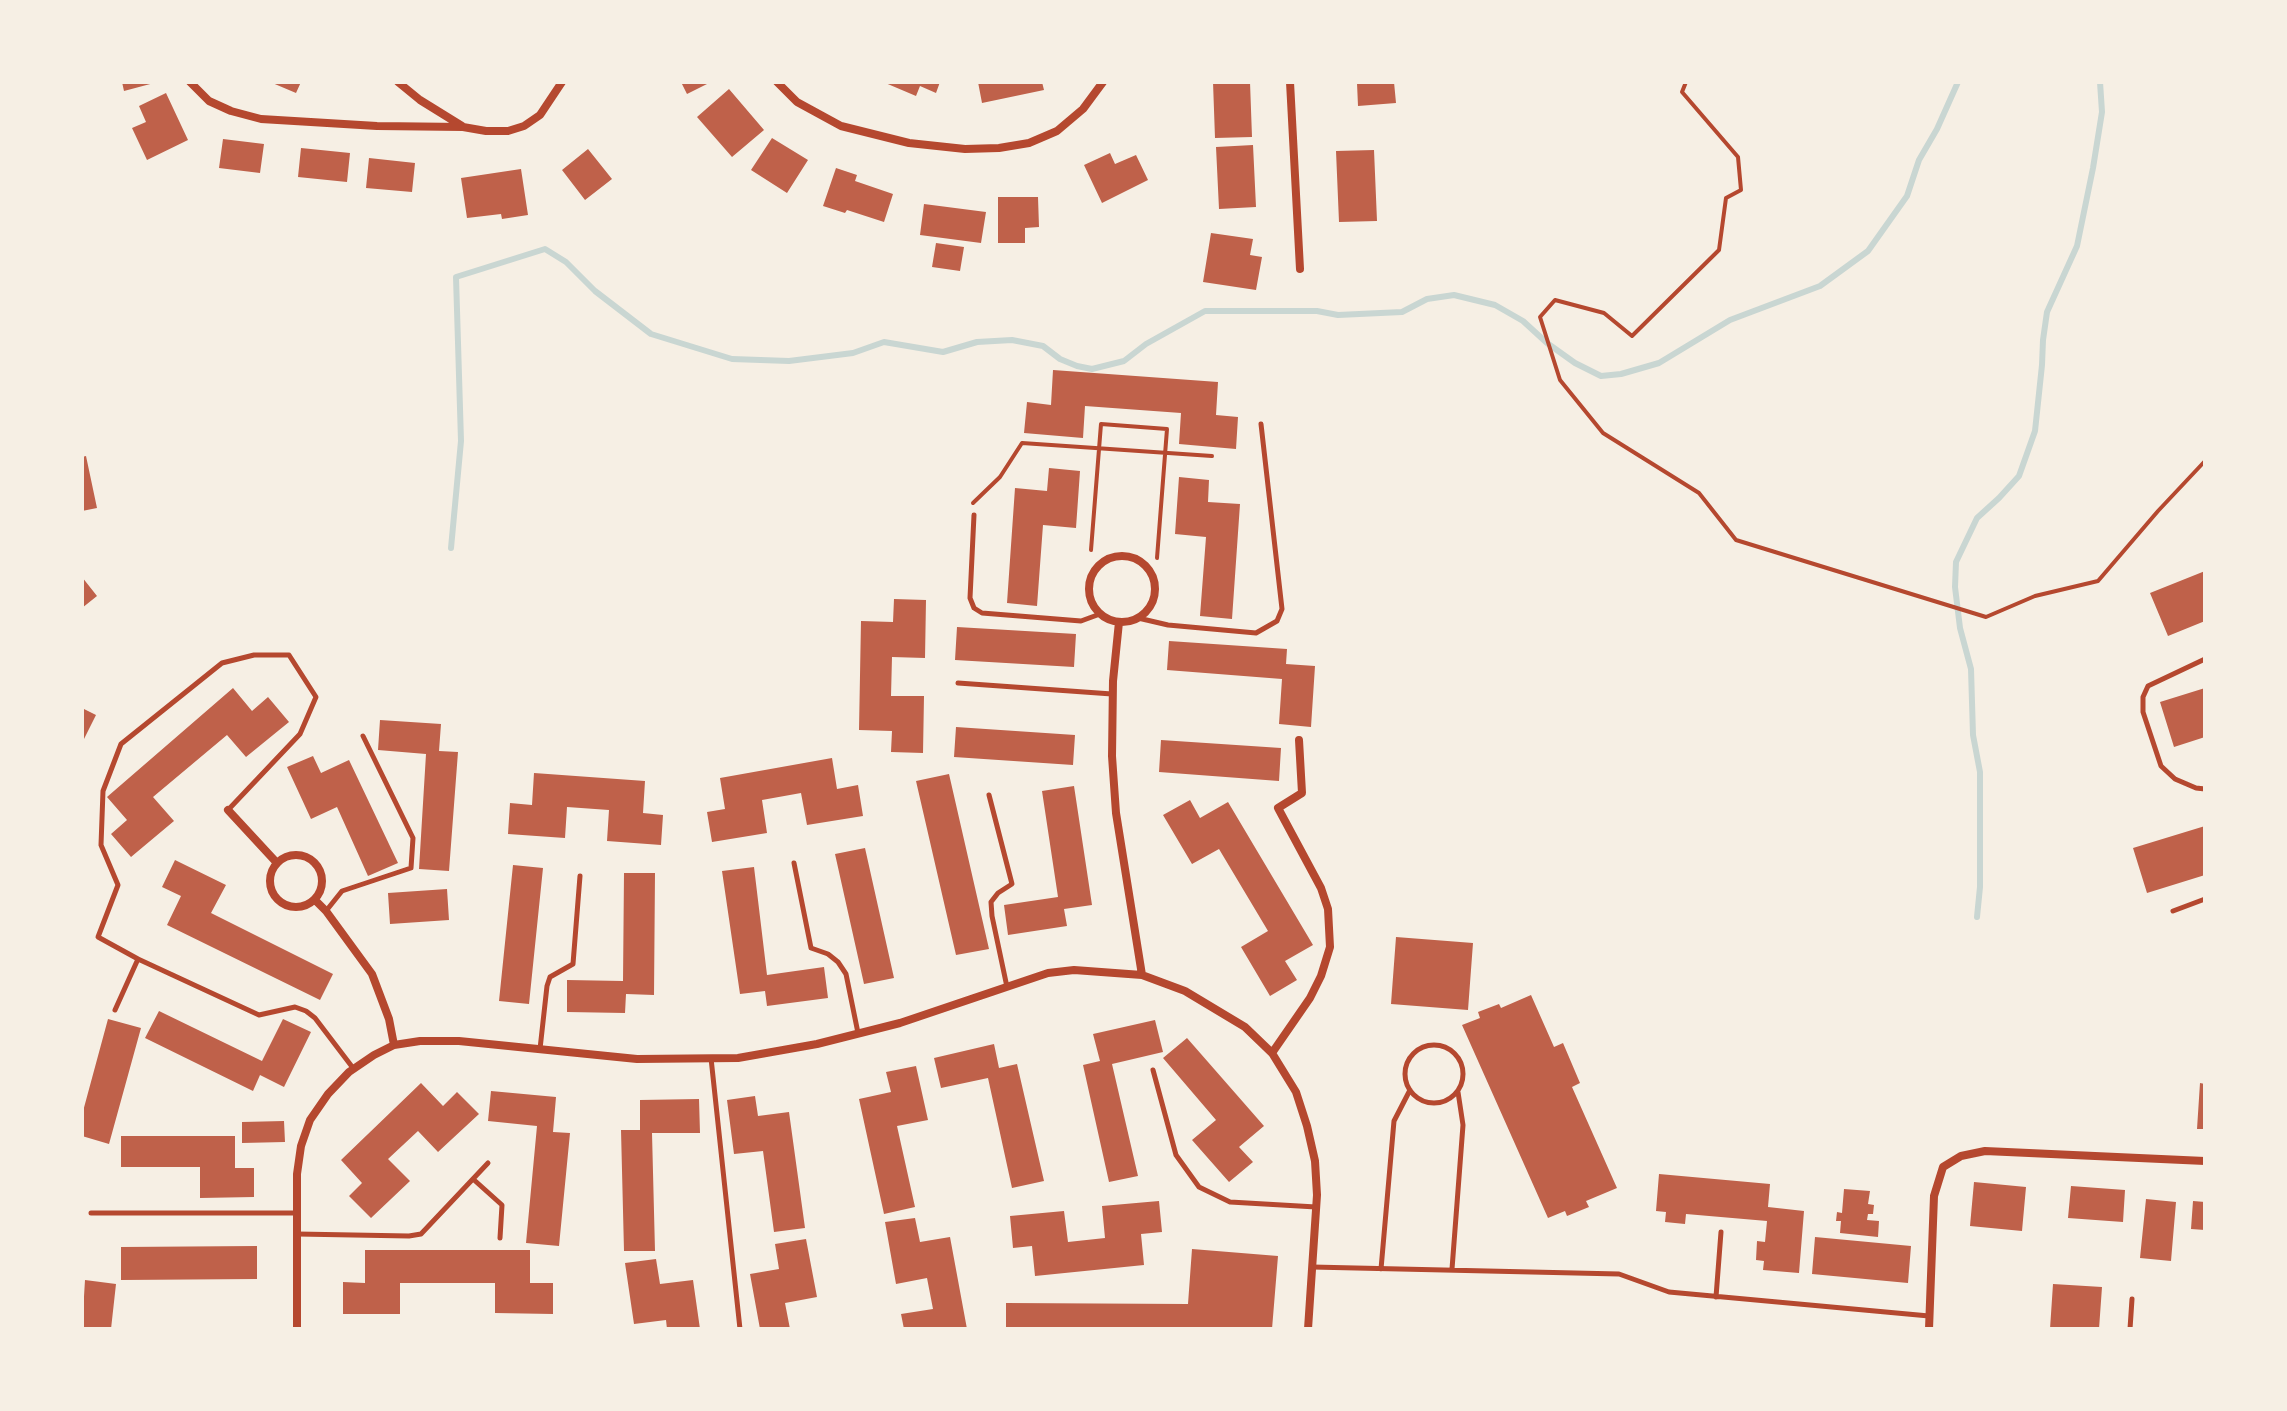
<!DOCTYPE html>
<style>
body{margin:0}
#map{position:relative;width:2287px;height:1411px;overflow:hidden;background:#f6efe4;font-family:Manrope,sans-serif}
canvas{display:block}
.frame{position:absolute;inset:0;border:84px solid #f6efe4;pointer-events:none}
</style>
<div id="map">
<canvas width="2287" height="1411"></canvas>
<div class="frame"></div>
</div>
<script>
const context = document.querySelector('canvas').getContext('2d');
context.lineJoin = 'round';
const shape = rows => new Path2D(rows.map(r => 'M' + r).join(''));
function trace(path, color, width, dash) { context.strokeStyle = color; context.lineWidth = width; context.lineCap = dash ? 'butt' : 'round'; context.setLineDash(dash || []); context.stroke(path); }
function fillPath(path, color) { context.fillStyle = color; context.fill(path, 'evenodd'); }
trace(shape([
 [451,548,461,441,456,277,545,249,566,262,595,291,651,334,732,359,789,361,853,353,884,342,943,352,977,342,1012,340,1043,346,1060,359,1077,366,1092,369,1124,361,1146,344,1205,311,1317,311,1338,315,1402,312,1427,299,1454,295,1495,305,1523,321,1547,343,1575,363,1601,376,1621,374,1659,363,1730,320,1820,286,1868,251,1907,196,1919,160,1937,129,1958,82],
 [1977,917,1980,887,1980,772,1973,735,1971,669,1960,628,1955,587,1956,562,1977,518,1999,498,2019,476,2035,431,2042,365,2043,340,2047,312,2077,246,2093,168,2102,112,2100,82]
]), '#c9d6d2', 6);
fillPath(shape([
 [122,82,154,82,154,83,124,91],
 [270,82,301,82,296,93],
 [681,82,711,82,687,94],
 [883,82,940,82,936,93,920,86,916,96],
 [978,82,1042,82,1044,90,982,103],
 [1213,82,1250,82,1252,137,1215,138],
 [1394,82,1396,103,1358,106,1357,83],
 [729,89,764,130,732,157,697,117],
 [166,93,188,140,147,160,132,128,146,122,139,106],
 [772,138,808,160,787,193,751,170],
 [223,139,264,144,260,173,219,168],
 [1253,145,1256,207,1219,209,1216,147],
 [301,148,350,153,347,182,298,177],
 [588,149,612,179,585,200,562,170],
 [1374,150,1377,221,1339,222,1336,151],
 [1110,153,1115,164,1136,155,1148,180,1102,203,1084,165],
 [369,158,415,163,412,192,366,188],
 [836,168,857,175,855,181,893,194,884,222,847,210,845,213,823,206],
 [521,169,528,215,502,219,501,214,467,218,461,178],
 [998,197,1038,197,1039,227,1025,228,1025,243,998,243],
 [924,204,986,212,981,243,920,235],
 [1211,233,1253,239,1250,255,1262,257,1256,290,1203,282],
 [936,243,964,247,960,271,932,267],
 [1053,370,1218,382,1216,415,1238,417,1236,449,1179,444,1181,413,1085,406,1083,438,1024,433,1027,402,1051,405],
 [86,456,97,508,82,511,82,457],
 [1049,468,1080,471,1076,528,1043,525,1037,606,1007,603,1015,488,1047,491],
 [1179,477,1209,480,1208,502,1240,504,1232,619,1200,616,1206,537,1175,534],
 [2205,571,2205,621,2168,636,2150,593],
 [82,577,97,596,82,608],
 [894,599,926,600,925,658,892,657,891,696,924,696,923,753,891,752,892,731,859,730,861,621,893,622],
 [957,627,1076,634,1074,667,955,660],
 [1169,641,1287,649,1286,664,1315,666,1311,727,1279,724,1282,679,1167,670],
 [233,688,252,711,268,697,289,722,246,757,227,735,153,797,174,821,131,857,111,834,127,820,107,797],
 [2205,688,2205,737,2174,747,2160,702],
 [82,708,96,715,82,743],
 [380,720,441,724,439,751,458,752,449,871,419,869,426,754,378,750],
 [956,727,1075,735,1073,765,954,757],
 [1161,740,1281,748,1279,781,1159,772],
 [313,756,321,773,349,760,398,863,368,876,337,807,311,819,287,767],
 [832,758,837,789,858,785,863,816,807,825,801,793,762,800,767,833,712,842,707,812,725,809,720,778],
 [534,773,645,781,643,813,663,815,661,845,607,841,609,810,567,807,565,838,508,834,510,803,532,805],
 [949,774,989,949,956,955,916,781],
 [1074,786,1092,905,1064,909,1067,926,1008,935,1004,905,1058,897,1042,791],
 [1190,800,1200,818,1228,802,1313,945,1285,961,1297,980,1270,996,1241,947,1268,931,1219,849,1192,864,1163,815],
 [2205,826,2205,875,2147,893,2133,848],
 [865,848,894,978,864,984,835,854],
 [175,860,226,885,211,913,333,974,320,1000,167,925,181,896,162,887],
 [513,865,543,868,529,1004,499,1001],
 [754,867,767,975,824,967,828,998,767,1006,765,991,740,994,722,871],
 [624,873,655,873,654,995,626,994,625,1013,567,1012,567,980,623,981],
 [447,889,449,920,390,924,388,893],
 [1396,937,1473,943,1468,1010,1391,1004],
 [1531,995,1554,1047,1563,1043,1580,1083,1572,1087,1617,1188,1586,1201,1589,1207,1567,1216,1565,1211,1548,1218,1462,1025,1480,1018,1478,1012,1499,1004,1501,1008],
 [159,1011,262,1061,283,1019,311,1032,284,1087,260,1075,253,1091,145,1038],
 [108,1019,141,1028,109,1144,82,1136,82,1115],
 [1155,1020,1163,1052,1112,1064,1138,1176,1109,1182,1083,1065,1100,1061,1093,1034],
 [1187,1038,1264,1126,1239,1147,1253,1162,1229,1182,1192,1140,1216,1120,1163,1058],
 [994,1044,999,1068,1017,1064,1044,1181,1012,1188,988,1078,941,1088,934,1058],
 [916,1066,928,1120,897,1126,915,1207,884,1214,859,1099,891,1092,886,1072],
 [421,1083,443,1106,457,1092,479,1114,438,1152,418,1131,388,1159,410,1181,371,1218,349,1196,362,1183,341,1160],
 [2200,1083,2205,1084,2205,1129,2197,1129],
 [491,1091,556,1097,553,1132,570,1133,559,1246,526,1243,537,1126,488,1121],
 [755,1096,758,1116,789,1112,805,1228,774,1232,763,1151,734,1154,727,1100],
 [699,1099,700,1133,652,1133,655,1251,624,1251,621,1130,640,1130,640,1100],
 [284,1121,285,1142,242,1143,242,1122],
 [121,1136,235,1136,235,1168,254,1168,254,1197,200,1198,200,1167,121,1167],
 [1659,1174,1770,1184,1768,1207,1804,1211,1799,1273,1763,1270,1764,1261,1756,1260,1757,1241,1765,1242,1767,1221,1686,1214,1685,1224,1665,1222,1666,1212,1656,1211],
 [1974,1182,2026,1187,2022,1231,1970,1226],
 [2071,1186,2125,1190,2123,1222,2068,1218],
 [1844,1189,1870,1191,1868,1204,1874,1205,1873,1214,1868,1214,1867,1220,1879,1221,1878,1237,1840,1233,1841,1221,1836,1221,1837,1212,1842,1213],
 [2146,1199,2176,1202,2171,1261,2140,1258],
 [1159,1201,1162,1232,1141,1234,1144,1265,1035,1276,1032,1246,1013,1248,1010,1216,1064,1211,1068,1242,1105,1238,1102,1206],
 [2193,1201,2205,1202,2205,1230,2191,1229],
 [915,1218,920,1242,950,1237,967,1329,904,1329,901,1314,933,1309,927,1278,896,1284,885,1222],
 [1815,1237,1911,1246,1908,1283,1812,1274],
 [806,1239,817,1297,785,1303,790,1329,760,1329,750,1274,779,1269,775,1244],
 [257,1246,257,1279,121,1280,121,1247],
 [1192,1249,1278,1256,1272,1329,1006,1329,1006,1303,1188,1304],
 [365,1250,530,1250,530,1283,553,1283,553,1314,495,1313,495,1283,400,1283,400,1314,343,1314,343,1282,365,1283],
 [656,1259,660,1284,693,1280,700,1329,667,1329,666,1320,634,1324,625,1263],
 [85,1280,116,1284,111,1329,82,1329],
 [2053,1284,2102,1287,2099,1329,2050,1329]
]), '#bf614a');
trace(shape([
 [1686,82,1682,92,1738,157,1741,190,1726,198,1719,250,1632,336,1604,313,1555,300,1540,317,1560,380,1603,433,1699,493,1736,540,1986,617,2035,596,2098,581,2158,511,2205,461],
 [973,503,1000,477,1022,443,1212,456],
 [1091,550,1101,424,1167,429,1157,558]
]), '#b5482f', 4);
trace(shape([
 [974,515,970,598,974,608,982,613,1081,621,1100,614],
 [1138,618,1168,625,1256,633,1277,621,1282,609,1261,424],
 [2205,659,2148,686,2143,697,2143,712,2161,766,2175,779,2196,788,2205,789],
 [958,683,1112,694],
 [989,795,1012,884,998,893,991,902,992,916,1007,987],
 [794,863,811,948,828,954,838,962,846,974,858,1033],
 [326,911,342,891,411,868,413,838,363,736],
 [2173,911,2205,899],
 [138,959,98,937,118,885,101,845,103,791,121,744,222,663,254,655,289,655,316,697,300,734,228,810],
 [115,1010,138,959,259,1015,295,1007,306,1011,315,1018,353,1068],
 '1405 1074a29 29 0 1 1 58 0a29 29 0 1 1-58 0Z',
 [540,1049,547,986,550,977,573,964,580,876],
 [711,1058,740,1329],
 [1153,1070,1176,1155,1199,1187,1230,1202,1316,1207],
 [473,1179,502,1205,500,1238],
 [91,1213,296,1213],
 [297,1234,409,1236,421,1234,488,1163],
 [1312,1267,1619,1274,1669,1292,1929,1316],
 [1381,1269,1394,1121,1410,1090],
 [1452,1269,1463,1125,1458,1092],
 [1716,1297,1721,1232],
 [2130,1329,2132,1299]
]), '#b5482f', 5);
trace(shape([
 [190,82,209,101,231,111,261,119,377,126,463,127,486,131,508,131,524,126,540,115,562,82],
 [398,82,420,100,462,126],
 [777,82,797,102,841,126,909,143,965,149,999,148,1029,143,1057,131,1083,109,1103,82],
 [1290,82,1300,269],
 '1089 589a33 33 0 1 1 66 0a33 33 0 1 1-66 0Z',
 [1119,622,1113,681,1112,756,1116,813,1142,975],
 [228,810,277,863],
 '270 881a26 26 0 1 1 52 0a26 26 0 1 1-52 0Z',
 [315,900,326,911,372,974,389,1019,394,1045],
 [1272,1053,1310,998,1321,976,1330,947,1328,909,1321,888,1278,808,1302,793,1299,740],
 [297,1329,297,1174,301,1146,310,1120,328,1094,349,1072,374,1055,394,1045,420,1041,459,1041,637,1059,738,1058,817,1044,900,1023,1048,973,1074,970,1142,975,1185,991,1245,1027,1272,1053,1296,1092,1307,1126,1315,1161,1317,1195,1308,1329],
 [1929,1329,1934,1196,1943,1167,1961,1156,1985,1151,2205,1161]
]), '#b5482f', 8);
</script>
